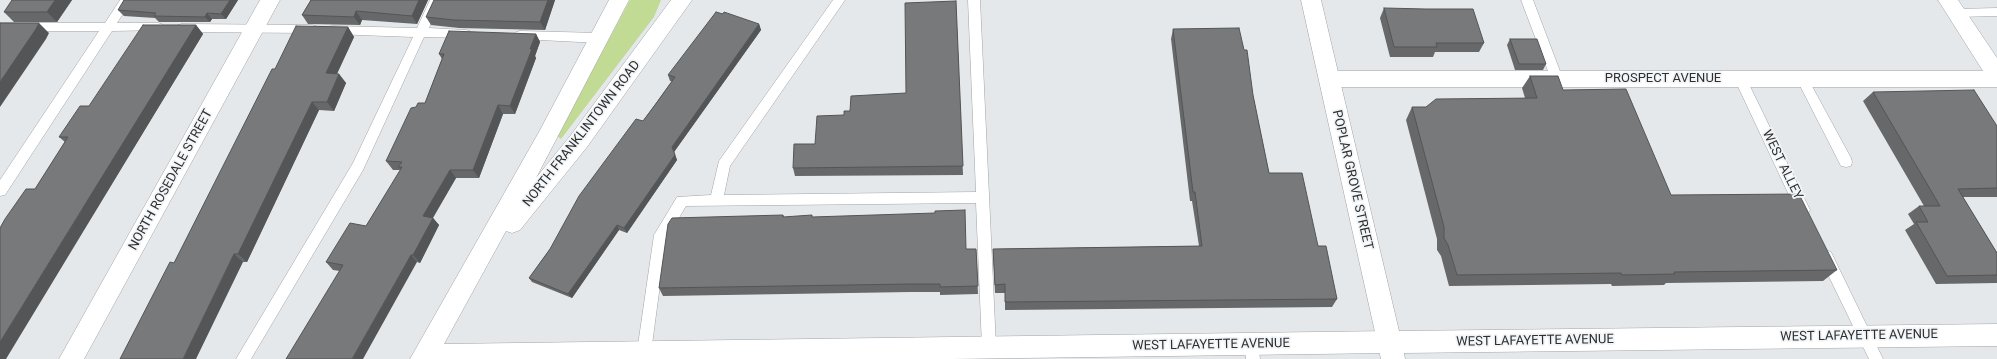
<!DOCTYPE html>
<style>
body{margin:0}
canvas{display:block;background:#e5e8ea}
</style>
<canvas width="1997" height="359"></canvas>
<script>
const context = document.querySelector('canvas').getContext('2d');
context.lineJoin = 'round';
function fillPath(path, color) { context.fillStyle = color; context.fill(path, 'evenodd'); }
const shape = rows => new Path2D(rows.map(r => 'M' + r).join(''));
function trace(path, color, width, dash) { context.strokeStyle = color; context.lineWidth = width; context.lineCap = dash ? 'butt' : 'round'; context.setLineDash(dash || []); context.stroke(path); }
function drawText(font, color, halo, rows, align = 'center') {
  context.font = font + ' Roboto,sans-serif'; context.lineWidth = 3.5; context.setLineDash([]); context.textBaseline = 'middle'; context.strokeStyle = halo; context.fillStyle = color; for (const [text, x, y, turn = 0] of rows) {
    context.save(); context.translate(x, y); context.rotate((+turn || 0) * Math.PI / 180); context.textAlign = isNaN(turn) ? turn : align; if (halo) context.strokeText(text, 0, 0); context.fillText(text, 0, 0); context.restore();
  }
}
fillPath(shape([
 [630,0,661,0,654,17,561,139,557,136]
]), '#c1da94');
const service = shape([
 [120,0,132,0,117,23,158,23,162,24,164,27,162,30,112,31,5,195,0,196,0,180,99,31,0,31,0,23,105,23,120,0],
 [430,0,442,0,429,28,466,30,470,31,472,34,470,37,466,38,424,37,363,170,251,359,236,359,353,163,413,37,332,34,328,33,326,30,328,27,332,26,417,28,430,0],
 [833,0,845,0,730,166,724,195,976,192,968,0,980,0,996,347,994,352,989,354,984,352,982,347,976,203,686,206,666,240,651,352,649,357,644,359,639,357,637,352,654,235,677,197,711,195,719,161,833,0],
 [1521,0,1533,0,1563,79,1561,82,1553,82,1551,79,1521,0],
 [1997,8,1997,16,1957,17,1953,16,1951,13,1953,10,1957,9,1997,8],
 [182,24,312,25,316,26,318,29,316,32,312,33,182,32,178,31,176,28,178,25,182,24],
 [520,31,600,33,604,35,606,38,604,41,600,43,520,39,516,38,514,35,516,32,520,31],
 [1740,73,1744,75,1746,78,1810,210,1808,214,1803,216,1798,214,1796,210,1734,78,1736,75,1740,73],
 [1803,75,1807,77,1851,158,1852,162,1851,166,1846,167,1841,166,1797,80,1799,77,1803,75],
 [1826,250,1831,252,1883,359,1869,359,1819,256,1821,252,1826,250],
 [1251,337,1256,339,1258,344,1260,359,1246,359,1244,344,1246,339,1251,337]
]);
const minor = shape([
 [260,0,280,0,84,359,59,359,260,0],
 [1938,0,1958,0,1997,58,1997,87,1329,87,1322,85,1319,79,1322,73,1329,71,1983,71,1938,0]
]);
const tertiary = shape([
 [609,0,629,0,536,178,571,135,671,0,692,0,587,147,520,230,512,233,506,231,444,344,1389,331,1398,334,1401,342,1398,350,1389,353,950,359,410,359,539,132,609,0]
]);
const secondary = shape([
 [1301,0,1321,0,1399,331,1997,324,1997,346,1404,353,1405,359,1381,359,1301,0]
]);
trace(service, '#a1a4a6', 1);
trace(minor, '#a1a4a6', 1);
trace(tertiary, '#a1a4a6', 1);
trace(secondary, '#a1a4a6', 1);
fillPath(service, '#fff');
fillPath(minor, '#fff');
fillPath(tertiary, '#fff');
fillPath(secondary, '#fff');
fillPath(shape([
 [72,0,57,22,14,22,4,12],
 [238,0,226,19,212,19,210,22,159,22,155,18,124,16,118,10],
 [311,0,428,0,417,24,362,20,360,25,308,24,302,15],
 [555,0,545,30,459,28,431,25,426,17],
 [956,1,963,175,795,176,793,168,815,144,850,111,906,93],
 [1384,8,1484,43,1479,52,1435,52,1433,57,1390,57,1380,18],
 [759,24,761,30,674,152,677,160,627,233,619,230,572,298,532,282,529,278,550,249,672,81,670,81,668,75],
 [196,25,203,34,94,213,35,189,65,142,59,137],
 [348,27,354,37,337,74,339,74,346,83,334,111,319,110,247,262,174,263,275,69],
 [1173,29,1253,95,1269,173,1318,246,1337,299,1332,307,1005,310,1005,293,995,293,993,249,1199,246,1192,201,1190,201,1171,39],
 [536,34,540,42,535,56,536,58,515,114,503,114,479,178,456,178,433,218,439,225,420,263,417,262,340,271,333,270,326,262,366,226,401,170,393,170,386,161,416,107,425,103,442,59,439,54],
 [1510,39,1546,64,1543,70,1515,70,1507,45],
 [1530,76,1563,90,1671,195,1837,270,1823,281,1666,283,1664,285,1612,286,1611,284,1449,286,1441,256,1437,250,1437,239,1406,120,1412,107,1426,107,1525,98,1522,88],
 [1873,92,1997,126,1997,197,1963,197,1997,253,1997,283,1936,284,1905,230,1914,224,1908,214,1919,206,1924,206,1863,101],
 [783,215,784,217,813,217,966,249,976,249,978,294,940,295,940,292,911,292,663,296,659,288]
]), '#66686a');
fillPath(shape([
 [55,0,72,0,57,22,47,12],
 [230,0,238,0,226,19,221,14],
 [419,0,428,0,417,24,412,16],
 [548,0,555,0,545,30,540,22],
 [356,11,362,20,360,25,354,17],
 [207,13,212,19,210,22,205,17],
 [39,23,49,33,46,39,0,107,0,82],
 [759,24,761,30,674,152,677,160,627,233,624,228,672,147],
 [196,25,203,34,6,359,0,359,0,342],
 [348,27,354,37,333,82,326,73],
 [536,34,540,42,535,56,536,58,515,114,510,106],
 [339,74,346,83,334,111,327,102],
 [312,102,319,110,247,262,238,254],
 [498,105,503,114,479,178,473,170],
 [450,170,456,178,429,224,423,216],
 [433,218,439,225,420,263,413,255],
 [617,225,619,230,572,298,568,294],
 [234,254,243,262,196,359,183,359],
 [411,255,417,262,363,359,352,359]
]), '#535556');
const building = shape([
 [12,0,55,0,47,12,4,12,12,0],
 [124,0,230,0,221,14,207,13,205,17,154,16,156,13,118,10,124,0],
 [311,0,419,0,412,16,356,11,354,17,302,15,311,0],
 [434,0,548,0,540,22,454,20,426,17,434,0],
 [956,1,963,166,793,168,794,144,815,144,817,116,844,115,844,111,850,111,851,96,906,93,905,3,956,1],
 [1384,8,1426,9,1473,9,1484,43,1436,43,1437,47,1394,47,1384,8],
 [716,12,723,14,724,12,759,24,672,147,675,155,624,228,617,225,568,294,529,278,550,249,579,196,636,119,643,121,655,105,675,77,668,75,716,12],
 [0,23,39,23,36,29,0,82,0,23],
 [143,25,196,25,0,342,0,228,5,219,26,189,35,189,68,137,59,137,80,106,89,106,143,25],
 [296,26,348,27,326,73,339,74,327,102,312,102,238,254,234,254,183,359,120,359,170,262,174,263,272,69,275,69,296,26],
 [1239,28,1244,50,1247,50,1253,95,1269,173,1302,173,1318,246,1326,246,1337,299,1005,302,1005,284,995,285,993,249,1202,246,1195,192,1193,192,1173,29,1239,28],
 [449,31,536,34,530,49,532,49,510,106,498,105,473,170,450,170,423,216,433,218,413,255,411,255,352,359,286,359,343,265,326,262,350,223,366,226,402,167,398,167,402,162,386,161,411,108,416,107,418,103,425,103,444,54,439,54,449,31],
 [1510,39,1537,39,1546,64,1519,64,1510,39],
 [1530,76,1558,76,1563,90,1626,89,1671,195,1799,194,1837,270,1674,272,1675,274,1622,275,1621,273,1457,275,1448,245,1444,238,1444,227,1412,107,1426,107,1436,99,1537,98,1530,76],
 [1974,90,1997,126,1997,188,1958,189,1997,253,1997,275,1947,276,1916,222,1928,222,1919,206,1940,206,1873,92,1974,90],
 [965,210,966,249,976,249,978,286,940,287,940,284,910,284,659,288,668,224,672,218,783,215,783,217,812,215,812,217,935,213,935,211,965,210]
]);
fillPath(building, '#77797b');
trace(building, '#535556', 1);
drawText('13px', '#2e2f30', '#f2f5f8', [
 ["PROSPECT AVENUE",1663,79],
 ["NORTH FRANKLINTOWN ROAD",582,134,-52],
 ["WEST ALLEY",1782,165,64],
 ["NORTH ROSEDALE STREET",171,180,-61],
 ["POPLAR GROVE STREET",1352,180,77],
 ["WEST LAFAYETTE AVENUE",1859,336,-1],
 ["WEST LAFAYETTE AVENUE",1535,341,-1],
 ["WEST LAFAYETTE AVENUE",1211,345,-1]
]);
</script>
